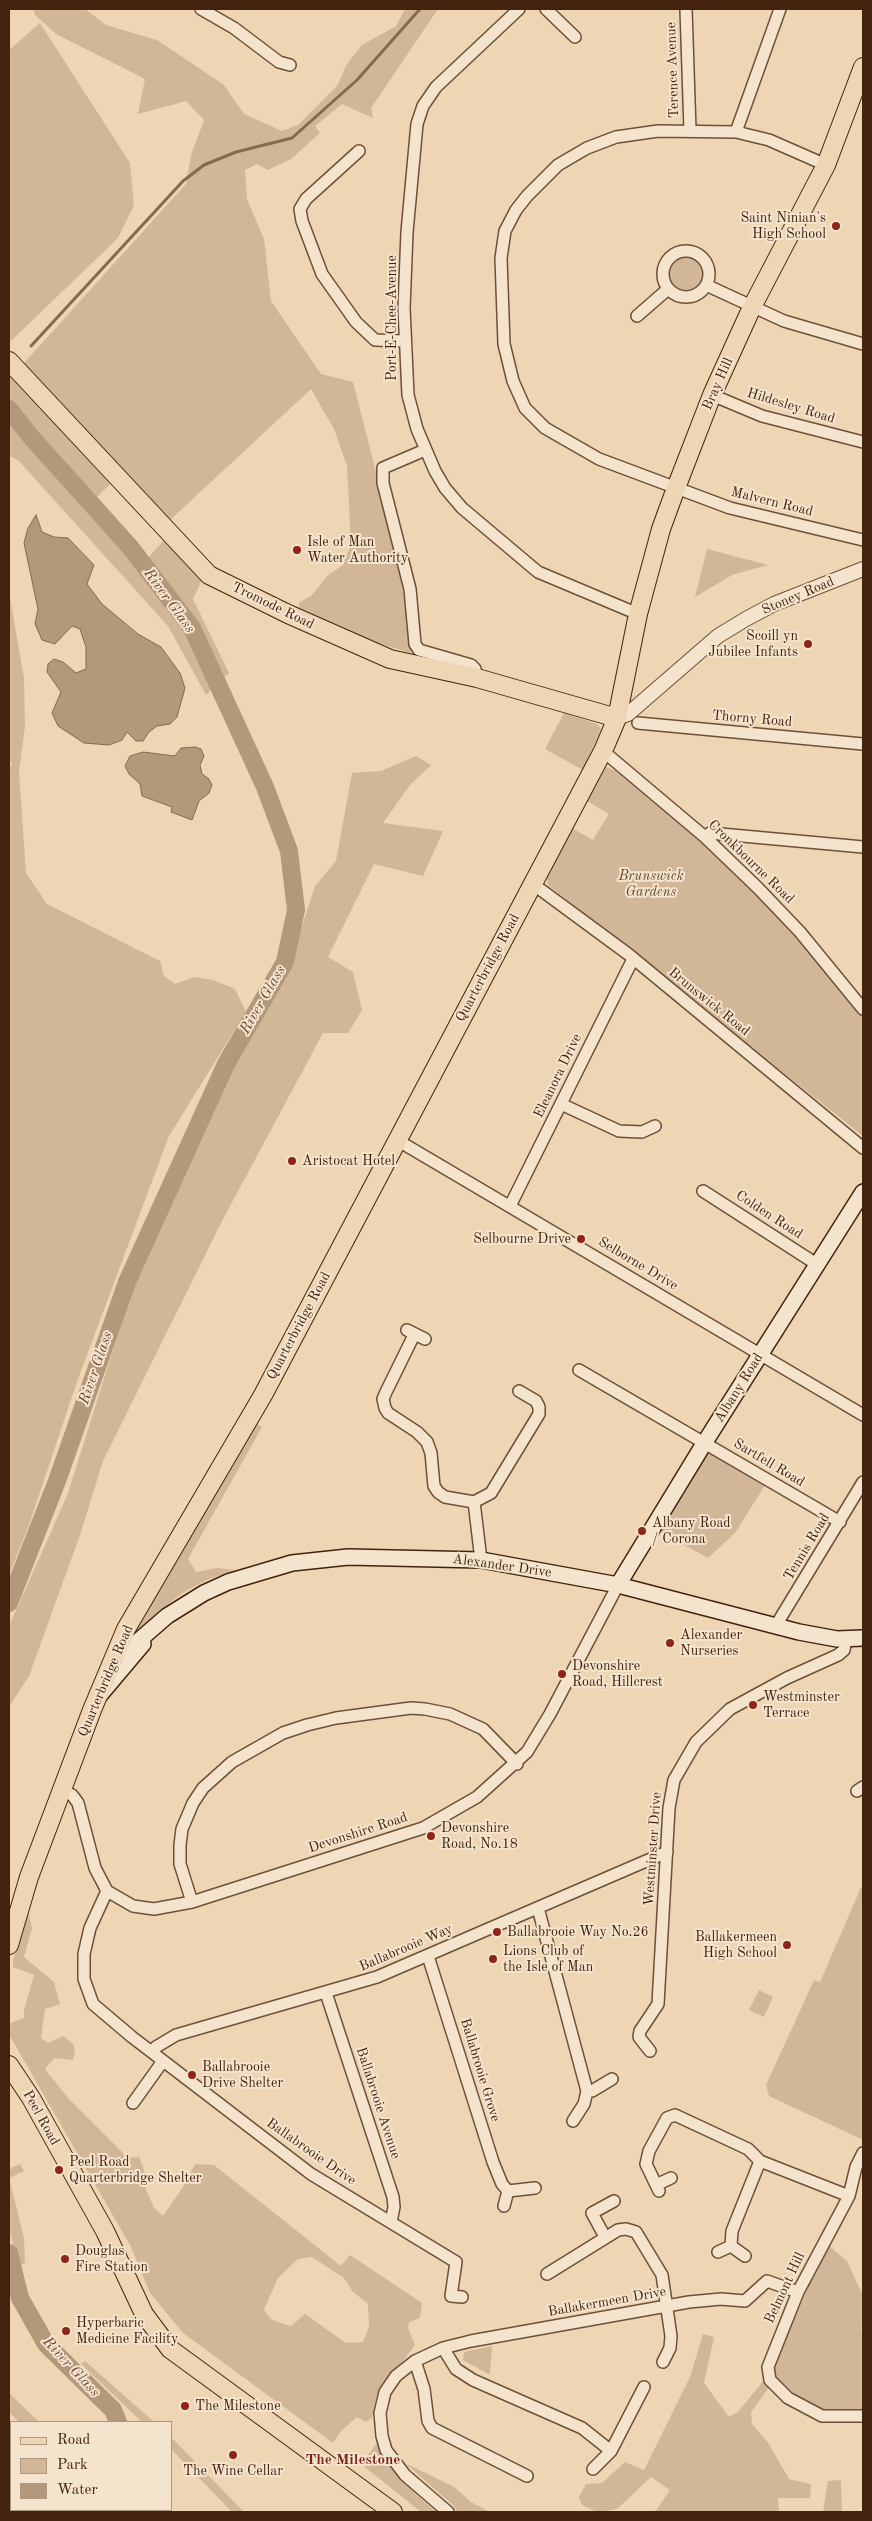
<!DOCTYPE html>
<style>
body{margin:0}
#map{position:relative;width:872px;height:2521px;overflow:hidden;background:#eed5b3;font-family:"Old Standard TT",serif}
canvas{display:block}
.frame{position:absolute;inset:0;border:10px solid #43230d;pointer-events:none}
.legend{position:absolute;left:10px;top:2421px;width:162px;height:90px;box-sizing:border-box;background:#f4e4ce;border:1px solid #ad9781;margin:0;padding:6px 9px;list-style:none;font-size:15px;color:#43230d}
.legend li{display:flex;align-items:center;gap:10px;height:25px}
.legend b{width:25px;border:1px solid #ad9781}
</style>
<div id="map">
<canvas width="872" height="2521"></canvas>
<div class="frame"></div>
<ul class="legend">
<li><b style="height:6px;background:#eed5b3"></b>Road</li>
<li><b style="height:14px;background:#d1b797"></b>Park</li>
<li><b style="height:14px;background:#b4987b"></b>Water</li>
</ul>
</div>
<script>
const context = document.querySelector('canvas').getContext('2d');
context.lineJoin = 'round';
function fillPath(path, color) { context.fillStyle = color; context.fill(path, 'evenodd'); }
const shape = rows => new Path2D(rows.map(r => 'M' + r).join(''));
function trace(path, color, width, dash) { context.strokeStyle = color; context.lineWidth = width; context.lineCap = dash ? 'butt' : 'round'; context.setLineDash(dash || []); context.stroke(path); }
function drawText(font, color, halo, rows, align = 'center') {
  context.font = font + ' "Old Standard TT",serif'; context.lineWidth = 4; context.setLineDash([]); context.textBaseline = 'middle'; context.strokeStyle = halo; context.fillStyle = color; for (const [text, x, y, turn = 0] of rows) {
    context.save(); context.translate(x, y); context.rotate((+turn || 0) * Math.PI / 180); context.textAlign = isNaN(turn) ? turn : align; if (halo) context.strokeText(text, 0, 0); context.fillText(text, 0, 0); context.restore();
  }
}
fillPath(shape([
 [33,9,85,9,106,25,157,40,224,85,244,114,282,131,298,125,337,86,347,64,362,45,396,26,405,9,438,9,371,108,373,118,342,104,315,126,320,133,291,159,268,170,257,164,245,170,247,199,264,239,271,301,321,374,353,382,405,585,411,653,350,635,299,610,299,603,312,595,327,576,343,565,351,544,347,466,334,429,311,389,169,521,24,363,186,184,191,155,204,120,186,101,138,114,145,79,56,34,35,15],
 [40,23,130,163,134,205,118,238,11,341,9,338,9,50],
 '666 274a19 19 0 1 1 38 0a19 19 0 1 1-38 0Z',
 [9,370,110,484,94,500,147,559,164,540,203,578,193,599,229,673,206,695,168,626,18,460,9,456],
 [707,549,768,565,732,575,695,597],
 [9,592,24,678,25,726,19,772,26,873,47,904,160,961,164,976,175,984,194,977,213,980,235,989,246,1012,169,1136,78,1379,29,1525,9,1575,9,774,12,763,9,761],
 [564,713,597,724,601,729,583,770,545,749],
 [416,756,431,765,410,785,383,823,443,831,423,876,374,864,328,957,353,972,362,1010,348,1033,323,1033,222,1221,103,1461,80,1535,29,1676,9,1707,9,1626,67,1496,132,1290,175,1192,231,1072,289,966,315,886,336,861,352,773,381,771],
 [606,767,616,771,644,792,720,858,795,935,863,1017,863,1136,548,885,546,872,570,827,593,840,609,814,587,801],
 [253,1422,262,1427,188,1559,196,1572,217,1568,235,1570,209,1579,184,1592,160,1610,137,1635,133,1632],
 [708,1451,765,1485,735,1533,708,1558,661,1532],
 [863,1883,863,2135,861,2139,769,2096,766,2085,814,1980,820,1982],
 [27,1908,32,1928,24,1957,54,1982,60,2004,45,2009,41,2038,48,2043,63,2036,73,2044,75,2051,73,2060,54,2058,45,2069,68,2098,128,2158,139,2157,144,2170,146,2190,154,2208,163,2216,183,2187,195,2164,214,2165,341,2266,350,2255,422,2303,420,2318,409,2322,408,2328,415,2345,376,2397,372,2418,366,2422,357,2417,341,2431,333,2443,183,2333,150,2293,131,2247,10,2036,10,2023,24,2018,24,2010,34,1975,13,1967,13,1960],
 [312,2257,344,2278,352,2291,368,2304,369,2327,363,2342,346,2343,305,2314,291,2326,272,2320,264,2310,278,2278,298,2259],
 [759,1990,773,1997,764,2017,749,2010],
 [20,2164,24,2171,9,2178,24,2238,25,2263,18,2266,9,2226,9,2169],
 [827,2244,847,2261,863,2296,861,2333,863,2334,863,2411,828,2413,803,2401,776,2378,751,2412,752,2424,769,2444,789,2479,811,2484,810,2498,778,2498,779,2512,655,2512,670,2490,651,2477,617,2509,597,2512,582,2505,579,2497,586,2484,602,2483,625,2462,644,2470,690,2377,703,2334,714,2337,704,2383,729,2417,738,2412,772,2370],
 [492,2346,490,2375,463,2360,464,2352],
 [85,2361,154,2422,142,2422,81,2364],
 [9,2393,39,2422,19,2422,9,2412],
 [171,2438,174,2440,244,2512,232,2512,171,2449],
 [377,2443,384,2459,411,2490,436,2512,421,2512,361,2464],
 [405,2463,454,2487,471,2502,490,2512,457,2512,453,2505],
 [841,2480,842,2512,823,2512,828,2481]
]), '#d1b797');
const water = shape([
 [36,515,42,532,54,537,68,538,94,565,87,584,102,604,138,634,161,647,180,673,185,688,177,717,170,724,157,726,149,732,143,741,136,741,127,732,122,740,109,745,84,743,58,726,52,713,61,692,47,672,48,664,54,659,63,662,76,673,86,669,86,647,80,629,72,626,55,644,42,640,35,624,38,609,24,543,28,528,36,515],
 [195,747,201,749,204,756,200,765,202,774,209,779,212,785,209,793,199,801,192,820,171,812,172,807,142,796,140,784,129,774,125,766,130,756,143,752,175,756,181,748,195,747]
]);
fillPath(water, '#b4987b');
trace(water, '#87694f', 1);
trace(shape([
 [31,346,183,181,204,165,236,152,292,138,357,80,420,9]
]), '#87694f', 3);
trace(shape([
 [9,409,32,438,130,547,192,628,265,787,289,851,296,910,285,962,226,1064,127,1282,57,1481,9,1603],
 [9,2253,20,2298,46,2344,113,2410,118,2422],
 [123,2512,124,2510]
]), '#b4987b', 18);
const minor = shape([
 [201,9,234,28,279,62,290,65],
 [519,9,436,87,423,106,417,124,407,232,404,308,408,395,417,429,435,471,445,488,462,508,538,572,638,614],
 [546,9,575,37],
 [686,9,690,130],
 [736,132,780,9],
 [359,151,306,199,300,209,302,221,322,274,356,322,375,340,404,341],
 [826,165,769,140,736,132,658,131,616,137,587,148,558,165,527,196,516,210,505,231,501,258,504,344,513,381,525,408,545,428,599,459,730,508,863,540],
 '663 274a23 23 0 1 1 46 0a23 23 0 1 1-46 0Z',
 [706,285,784,321,863,344],
 [637,316,668,289],
 [712,395,762,416,863,442],
 [425,450,383,468,383,483,410,589,415,644,419,650,471,665,475,669,477,678],
 [638,723,863,744],
 [603,751,705,837,758,888,800,932,863,1009],
 [705,837,710,833,863,847],
 [533,884,628,954,863,1148],
 [561,1104,619,1131,642,1132,655,1126],
 [397,1140,863,1415],
 [703,1191,818,1265],
 [510,1206,633,959],
 [407,1330,425,1339],
 [414,1335,386,1392,383,1399,385,1408,388,1413,417,1432,427,1442,431,1453,434,1486,438,1492,445,1497,474,1502,481,1560],
 [579,1370,840,1522],
 [474,1502,491,1493,539,1414,539,1407,536,1401,519,1391],
 [775,1627,863,1482],
 [63,1790,72,1795,78,1803,95,1868,107,1891,133,1906,154,1909,192,1902,423,1828,477,1797,527,1752,550,1714,618,1585],
 [857,1791,863,1787],
 [107,1891,90,1928,84,1954,84,1979,93,2004,132,2037,311,2174,456,2262,451,2296,462,2297],
 [192,1902,180,1864,180,1845,182,1829,193,1803,203,1788,232,1762,283,1733,307,1725,336,1718,411,1708,425,1709,450,1714,483,1729,517,1764],
 [538,1908,587,2091,584,2104,573,2121],
 [428,1956,493,2162,502,2184,508,2191],
 [326,1993,393,2197,394,2207,391,2222],
 [650,2051,639,2037,640,2031,658,2004,669,1808,674,1780,696,1742,730,1709,787,1678,838,1655,844,1650,846,1639],
 [152,2052,156,2047,176,2035,377,1977,667,1852],
 [587,2091,592,2091,612,2079],
 [133,2103,163,2061],
 [863,2153,856,2167,849,2196,798,2292,768,2367,770,2380,788,2398,822,2416,863,2416],
 [658,2184,671,2178],
 [659,2191,646,2164,649,2151,667,2118,675,2115,748,2149,760,2161,849,2196],
 [504,2206,508,2191,535,2188],
 [605,2237,592,2213,614,2201],
 [731,2246,745,2256],
 [718,2252,731,2246,732,2231,760,2161],
 [547,2274,618,2230,626,2229,636,2232,662,2275,671,2336,670,2348,663,2362],
 [443,2348,456,2369,473,2380,582,2428,611,2451],
 [415,2361,424,2389,428,2421,432,2428,527,2476],
 [593,2469,611,2451,644,2387],
 [448,2512,405,2475,386,2450,382,2436,380,2413,385,2392,396,2376,415,2361,443,2348,471,2341,689,2302,721,2299,745,2301,767,2281,798,2292]
]);
const tertiary = shape([
 [617,718,628,714,718,636,746,619,774,604,863,569]
]);
const secondary = shape([
 [618,1585,705,1442,863,1192],
 [113,1663,167,1616,204,1593,228,1582,292,1563,348,1557,481,1560,618,1585,799,1632,837,1639,863,1638],
 [100,1695,143,1644]
]);
const primary = shape([
 [9,361,209,575,288,614,390,659,477,678,617,718]
]);
const trunk = shape([
 [9,1945,29,1877,92,1710,126,1629,263,1395,603,751,617,718,638,614,661,529,676,488,712,395,752,307,826,165,863,67],
 [9,2065,31,2098,105,2231,144,2314,170,2349,393,2512]
]);
trace(minor, '#6e5036', 14);
trace(tertiary, '#6e5036', 16);
trace(secondary, '#43230d', 18);
trace(primary, '#43230d', 20);
trace(trunk, '#43230d', 20);
trace(minor, '#f4e4ce', 11);
trace(tertiary, '#f4e4ce', 14);
trace(secondary, '#f4e4ce', 15);
trace(primary, '#eed5b3', 18);
trace(trunk, '#eed5b3', 18);
for (const [x, y, r, color] of [
 [836,226,5,"#8f2418"],
 [297,550,5,"#8f2418"],
 [808,644,5,"#8f2418"],
 [292,1161,5,"#8f2418"],
 [581,1239,5,"#8f2418"],
 [642,1531,5,"#8f2418"],
 [670,1643,5,"#8f2418"],
 [562,1674,5,"#8f2418"],
 [753,1705,5,"#8f2418"],
 [431,1836,5,"#8f2418"],
 [497,1932,5,"#8f2418"],
 [787,1945,5,"#8f2418"],
 [493,1959,5,"#8f2418"],
 [192,2075,5,"#8f2418"],
 [59,2170,5,"#8f2418"],
 [65,2259,5,"#8f2418"],
 [66,2331,5,"#8f2418"],
 [185,2406,5,"#8f2418"],
 [233,2455,5,"#8f2418"]
]) { const dot = new Path2D(); dot.arc(x, y, r, 0, 2 * Math.PI); context.fillStyle = color; context.fill(dot); trace(dot, '#f4e4ce', 2); }
drawText('14px', '#43230d', '#f4e4ce', [
 ["Terence Avenue",673,70,-92],
 ["Port-E-Chee-Avenue",392,318,-90],
 ["Bray Hill",718,384,-66],
 ["Hildesley Road",791,406,17],
 ["Malvern Road",772,502,14],
 ["Stoney Road",798,596,-23],
 ["Tromode Road",273,606,26],
 ["Thorny Road",752,719,5],
 ["Cronkbourne Road",751,862,44],
 ["Quarterbridge Road",488,968,-62],
 ["Brunswick Road",709,1002,39],
 ["Eleanora Drive",558,1076,-64],
 ["Colden Road",769,1215,33],
 ["Selborne Drive",638,1264,31],
 ["Quarterbridge Road",299,1326,-62],
 ["Albany Road",739,1388,-58],
 ["Sartfell Road",769,1463,31],
 ["Tennis Road",807,1547,-59],
 ["Alexander Drive",502,1566,8],
 ["Quarterbridge Road",106,1681,-67],
 ["Devonshire Road",358,1833,-18],
 ["Westminster Drive",653,1849,-86],
 ["Ballabrooie Way",406,1948,-23],
 ["Ballabrooie Grove",480,2070,73],
 ["Ballabrooie Avenue",378,2103,72],
 ["Peel Road",41,2118,61],
 ["Ballabrooie Drive",311,2152,35],
 ["Belmont Hill",785,2288,-65],
 ["Ballakermeen Drive",607,2302,-10]
]);
drawText('14px', '#43230d', '#f4e4ce', [
 ["Saint Ninian's",826,218,"right"],
 ["High School",826,234,"right"],
 ["Isle of Man",307,542],
 ["Water Authority",307,558],
 ["Scoill yn",798,636,"right"],
 ["Jubilee Infants",798,652,"right"],
 ["Aristocat Hotel",302,1161],
 ["Selbourne Drive",571,1239,"right"],
 ["Albany Road",652,1523],
 ["/ Corona",652,1539],
 ["Alexander",680,1635],
 ["Nurseries",680,1651],
 ["Devonshire",572,1666],
 ["Road, Hillcrest",572,1682],
 ["Westminster",763,1697],
 ["Terrace",763,1713],
 ["Devonshire",441,1828],
 ["Road, No.18",441,1844],
 ["Ballabrooie Way No.26",507,1932],
 ["Ballakermeen",777,1937,"right"],
 ["High School",777,1953,"right"],
 ["Lions Club of",503,1951],
 ["the Isle of Man",503,1967],
 ["Ballabrooie",202,2067],
 ["Drive Shelter",202,2083],
 ["Peel Road",69,2162],
 ["Quarterbridge Shelter",69,2178],
 ["Douglas",75,2251],
 ["Fire Station",75,2267],
 ["Hyperbaric",76,2323],
 ["Medicine Facility",76,2339],
 ["The Milestone",195,2406],
 ["The Wine Cellar",233,2471,"center"]
], 'left');
drawText('italic 14px', '#664830', '#f4e4ce', [
 ["Brunswick",651,876],
 ["Gardens",651,892]
]);
drawText('italic 15px', '#65462e', '#f4e4ce', [
 ["River Glass",169,601,54],
 ["River Glass",263,1000,-60],
 ["River Glass",96,1368,-71],
 ["River Glass",71,2367,47]
]);
drawText('bold 15px', '#7a1f14', '#f4e4ce', [
 ["The Milestone",353,2460]
]);
</script>
